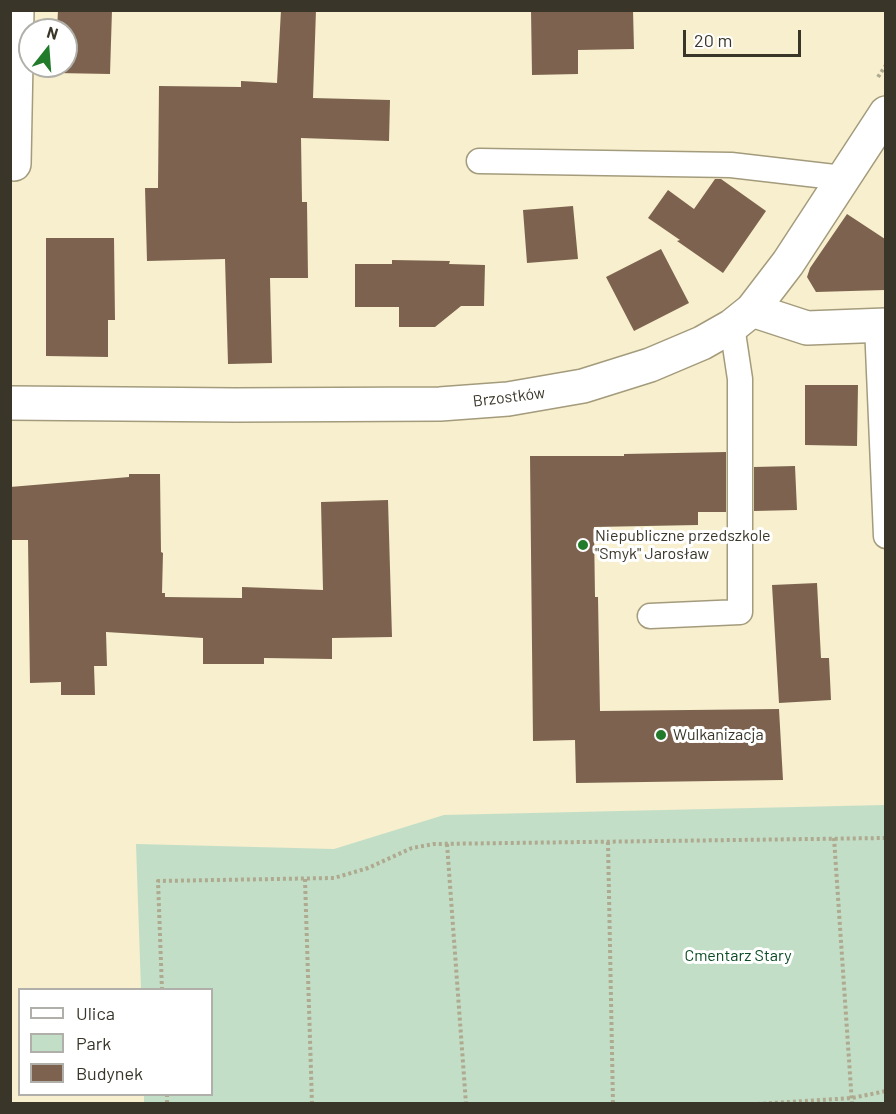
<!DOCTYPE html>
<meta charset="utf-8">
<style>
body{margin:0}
#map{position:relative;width:896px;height:1114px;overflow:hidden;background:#f7efcd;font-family:Barlow,sans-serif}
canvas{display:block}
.frame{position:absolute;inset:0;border:12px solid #393629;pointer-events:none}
.legend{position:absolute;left:18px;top:988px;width:195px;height:108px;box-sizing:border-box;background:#fff;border:2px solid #b0afa9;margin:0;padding:8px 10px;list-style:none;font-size:18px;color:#393629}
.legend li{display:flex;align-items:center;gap:12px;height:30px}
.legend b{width:30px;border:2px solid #b0afa9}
.north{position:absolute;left:18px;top:18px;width:60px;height:60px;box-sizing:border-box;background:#fff;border:2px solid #b0afa9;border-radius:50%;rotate:17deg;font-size:16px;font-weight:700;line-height:24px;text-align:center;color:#393629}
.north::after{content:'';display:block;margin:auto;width:21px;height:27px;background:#217b2a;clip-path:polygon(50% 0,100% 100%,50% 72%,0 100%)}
.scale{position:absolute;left:683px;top:30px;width:118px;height:27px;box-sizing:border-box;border:3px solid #393629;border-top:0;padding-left:8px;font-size:18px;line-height:21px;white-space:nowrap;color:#393629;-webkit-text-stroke:4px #fff;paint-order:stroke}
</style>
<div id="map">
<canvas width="896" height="1114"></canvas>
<div class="frame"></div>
<ul class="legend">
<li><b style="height:8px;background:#fff"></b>Ulica</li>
<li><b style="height:16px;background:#c2dec7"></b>Park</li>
<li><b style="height:16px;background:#7d634f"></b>Budynek</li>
</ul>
<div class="north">N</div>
<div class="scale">20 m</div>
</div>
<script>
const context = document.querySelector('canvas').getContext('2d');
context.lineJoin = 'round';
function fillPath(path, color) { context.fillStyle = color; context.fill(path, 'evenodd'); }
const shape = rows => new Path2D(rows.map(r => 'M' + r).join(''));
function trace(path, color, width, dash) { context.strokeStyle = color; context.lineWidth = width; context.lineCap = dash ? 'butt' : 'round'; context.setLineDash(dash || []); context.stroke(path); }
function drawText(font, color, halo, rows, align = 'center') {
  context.font = font + ' Barlow,sans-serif'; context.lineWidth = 6; context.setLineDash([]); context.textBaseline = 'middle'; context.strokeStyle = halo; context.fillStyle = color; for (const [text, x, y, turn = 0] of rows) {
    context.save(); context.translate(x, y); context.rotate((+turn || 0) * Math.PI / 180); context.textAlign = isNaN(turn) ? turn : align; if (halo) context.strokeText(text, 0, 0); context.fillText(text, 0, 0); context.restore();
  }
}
fillPath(shape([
 [885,805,885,1103,144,1103,144,1095,212,1094,212,990,141,989,136,844,334,849,444,815]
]), '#c2dec7');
fillPath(shape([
 [58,10,112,10,110,74,56,73,56,66,66,66,66,30,57,30],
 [281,10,316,10,313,98,390,100,389,141,301,138,302,202,307,202,308,278,270,278,272,363,228,364,225,259,147,261,145,188,158,188,159,86,241,87,241,81,277,83],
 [531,10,633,10,634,49,578,50,578,74,532,75],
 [715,179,721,179,766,211,723,273,677,241,680,240,648,218,668,190,694,209],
 [573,206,578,259,527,263,523,210],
 [847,214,885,239,885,290,816,292,807,277,810,268],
 [46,238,114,238,115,320,108,320,108,357,46,356],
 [661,249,689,303,634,331,606,277],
 [392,260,450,261,449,264,485,265,484,306,461,306,435,327,399,327,399,307,355,307,355,264,392,264],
 [805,385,858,385,857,446,805,445],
 [726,452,726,512,698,512,698,525,594,527,595,597,598,597,600,711,779,709,783,780,576,783,575,740,533,741,530,456,624,456,624,454],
 [795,466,797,510,754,511,754,467],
 [129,474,160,474,161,552,163,553,162,593,165,593,165,597,242,598,242,587,323,590,321,502,388,500,392,637,332,638,332,659,264,658,264,664,203,664,203,638,106,632,107,666,94,666,95,695,61,695,61,682,30,683,28,540,10,540,10,487,129,477],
 [817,583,821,658,829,658,831,700,779,703,772,585]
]), '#7d634f');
const lane = shape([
 [479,161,731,165,843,178],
 [877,325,886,536],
 [650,616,740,612,740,379,732,326]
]);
const street = shape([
 [14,164,17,10],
 [752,310,807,328,886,325]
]);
const secondary = shape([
 [10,403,235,405,440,404,508,399,583,386,650,365,702,343,732,326,752,310,788,263,886,113]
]);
trace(lane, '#a39b7c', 27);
trace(street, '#a39b7c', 36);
trace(secondary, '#a39b7c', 36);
trace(shape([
 [878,77,886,65],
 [834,838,852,1104],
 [608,842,613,1104],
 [447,844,466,1104],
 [305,879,312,1104],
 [162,990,158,881,334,878,368,868,412,848,434,844,886,838],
 [167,1094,167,1104],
 [757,1104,852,1098,886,1091]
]), '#afa98f', 4, [3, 3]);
trace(lane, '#fff', 24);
trace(street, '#fff', 33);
trace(secondary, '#fff', 33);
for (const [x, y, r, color] of [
 [583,545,6,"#217b2a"],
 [661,735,6,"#217b2a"]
]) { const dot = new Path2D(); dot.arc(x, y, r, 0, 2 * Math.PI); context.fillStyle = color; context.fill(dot); trace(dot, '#fff', 2); }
drawText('16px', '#393629', '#fff', [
 ["Brzostków",509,397,-7]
]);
drawText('16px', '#393629', '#fff', [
 ["Niepubliczne przedszkole",595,536],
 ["\"Smyk\" Jarosław",595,554],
 ["Wulkanizacja",673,735]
], 'left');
drawText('16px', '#094b22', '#fff', [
 ["Cmentarz Stary",738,956]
]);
</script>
